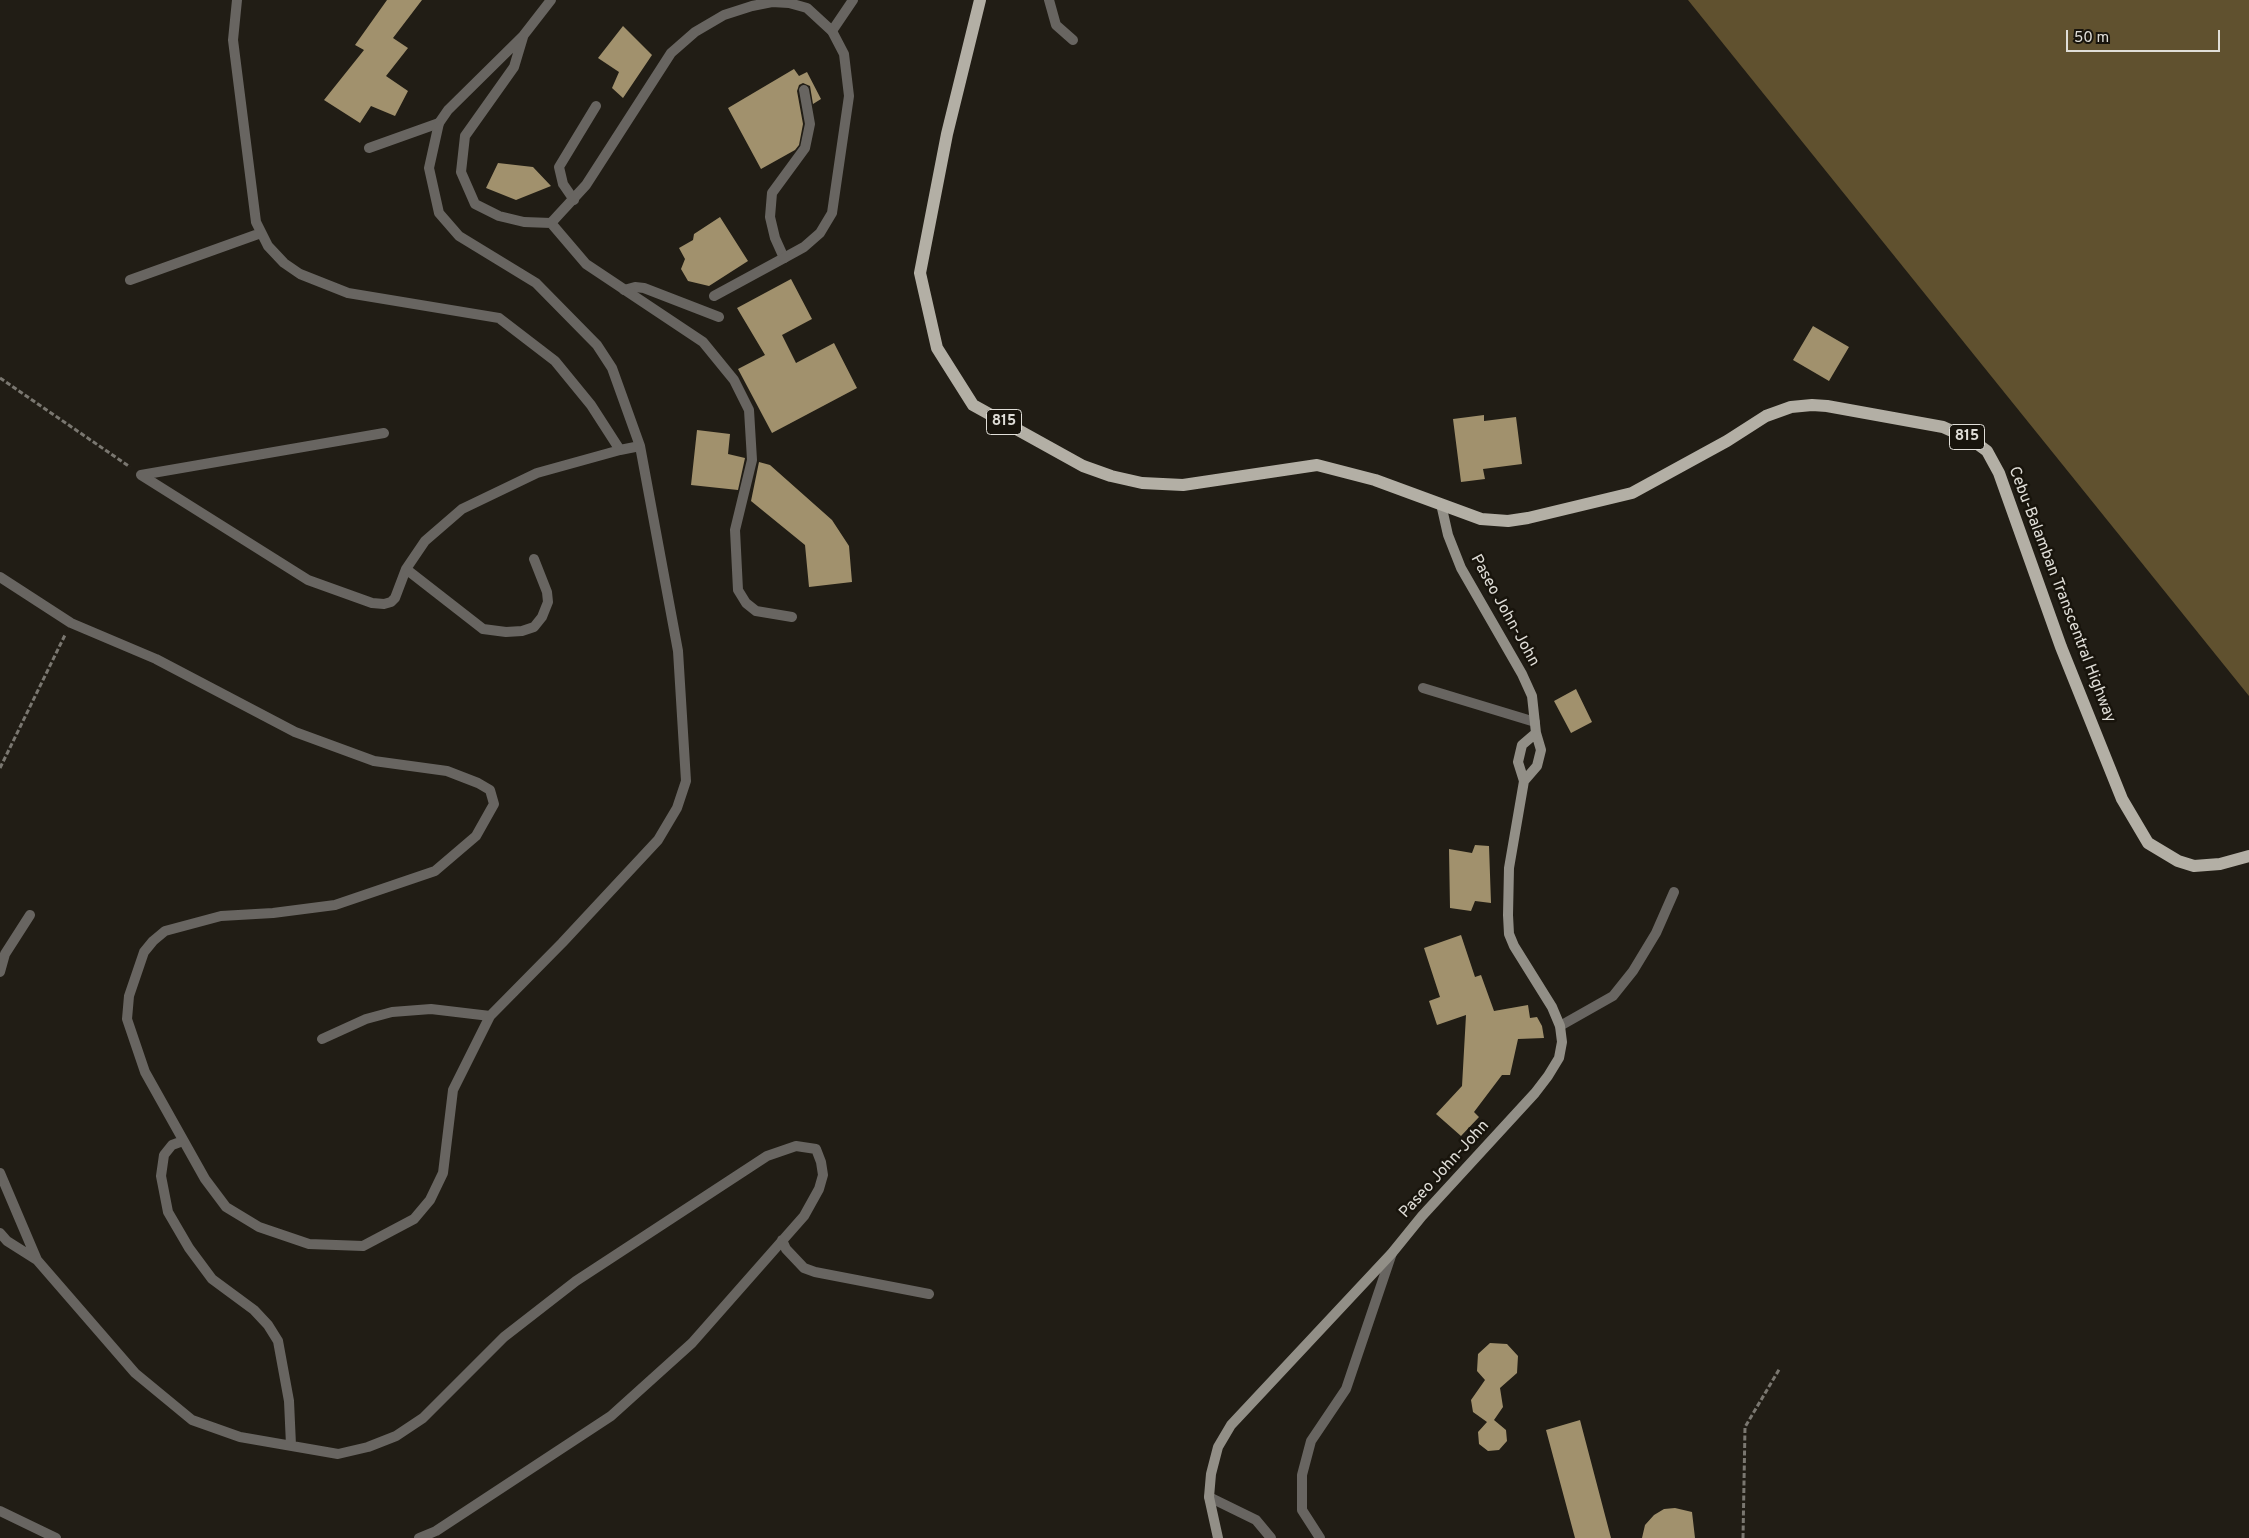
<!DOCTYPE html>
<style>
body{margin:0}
#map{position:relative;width:2249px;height:1538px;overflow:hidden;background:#211d15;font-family:Overpass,sans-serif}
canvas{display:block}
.scale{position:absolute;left:2066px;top:30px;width:154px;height:22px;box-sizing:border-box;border:2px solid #e0ded8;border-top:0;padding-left:6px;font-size:15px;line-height:18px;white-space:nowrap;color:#e0ded8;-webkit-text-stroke:4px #18140c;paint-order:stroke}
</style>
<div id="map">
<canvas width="2249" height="1538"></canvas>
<div class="scale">50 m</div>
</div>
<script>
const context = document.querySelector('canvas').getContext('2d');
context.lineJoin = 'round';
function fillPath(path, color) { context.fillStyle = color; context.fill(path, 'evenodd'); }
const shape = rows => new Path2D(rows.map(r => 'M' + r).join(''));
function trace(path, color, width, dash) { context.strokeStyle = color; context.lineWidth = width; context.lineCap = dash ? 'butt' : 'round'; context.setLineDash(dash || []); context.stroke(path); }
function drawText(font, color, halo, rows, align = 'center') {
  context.font = font + ' Overpass,sans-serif'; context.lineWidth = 5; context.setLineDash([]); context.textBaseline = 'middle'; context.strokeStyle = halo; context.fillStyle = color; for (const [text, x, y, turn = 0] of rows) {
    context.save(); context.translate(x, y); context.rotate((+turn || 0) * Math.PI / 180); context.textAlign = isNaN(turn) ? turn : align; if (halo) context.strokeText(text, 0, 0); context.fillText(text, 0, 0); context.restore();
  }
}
fillPath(shape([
 [1688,0,2249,0,2249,696]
]), '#60512f');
fillPath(shape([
 [387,0,422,0,393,38,408,48,386,76,408,91,395,116,371,106,360,123,324,100,364,50,355,45],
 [623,26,652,55,623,98,612,88,619,72,598,58],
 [794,69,799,76,807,72,821,99,813,104,810,86,803,83,799,85,797,91,803,124,799,145,795,150,761,169,728,108],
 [498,163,533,167,551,186,516,200,486,188],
 [720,217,748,261,709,286,688,281,681,269,685,259,679,248,693,240,694,234],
 [791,279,812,319,782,335,796,363,834,343,857,388,772,433,738,369,765,355,737,308],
 [1813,326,1849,347,1829,381,1793,360],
 [1484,415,1484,421,1516,417,1522,464,1483,469,1485,479,1461,482,1453,419],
 [697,430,730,434,728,454,745,458,738,490,691,485],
 [759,462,770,465,832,520,849,546,852,582,809,587,805,545,751,501],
 [1576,689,1592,722,1571,733,1554,701],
 [1475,845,1489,846,1491,903,1475,901,1471,911,1450,908,1449,849,1472,853],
 [1461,935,1475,977,1481,975,1494,1011,1528,1005,1530,1018,1537,1017,1542,1026,1544,1038,1518,1039,1510,1075,1502,1075,1474,1112,1479,1117,1461,1136,1436,1114,1462,1086,1466,1015,1437,1025,1429,1001,1440,997,1424,948],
 [1490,1343,1507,1344,1518,1356,1517,1373,1500,1388,1503,1407,1494,1420,1506,1430,1507,1441,1499,1450,1488,1451,1479,1444,1478,1432,1487,1422,1473,1412,1471,1400,1485,1380,1477,1371,1478,1354],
 [1580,1420,1611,1538,1575,1538,1546,1430],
 [1675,1508,1692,1512,1695,1538,1642,1538,1645,1525,1654,1515,1664,1509]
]), '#a1916d');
trace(shape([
 [0,378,130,467],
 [0,768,65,635],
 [1743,1538,1745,1427,1780,1368]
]), '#7a7770', 3, [5, 2.5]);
trace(shape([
 [832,31,853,0],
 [369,148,439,123],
 [574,200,563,184,559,167,596,106],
 [624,290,635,287,644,288,719,317],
 [714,296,784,258,775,238,770,217,772,193,805,148,810,124,804,90],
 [1560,1026,1613,996,1633,971,1656,933,1674,892],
 [1209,1497,1256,1520,1271,1538],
 [1320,1538,1302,1510,1302,1475,1311,1441,1346,1389,1392,1253]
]), '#686561', 10);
trace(shape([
 [237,0,233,40,256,222,268,246,284,263,300,274,348,293,499,318,555,361,591,405,620,450,640,446],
 [1049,0,1056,25,1073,40],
 [523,37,514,67,465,136,461,172,475,204,499,216,524,222,551,223,586,185,671,53,695,32,724,15,752,6,772,2,789,3,807,8,832,31,844,54,849,96,832,213,820,233,804,247,784,258],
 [551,223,586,264,703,342,734,380,749,410,752,460,735,530,738,590,746,603,756,611,792,617],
 [130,280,261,233],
 [141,475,308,580,372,603,384,604,391,602,395,598,406,569,425,541,462,509,537,473,620,450],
 [141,475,384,433],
 [406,569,483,629,506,632,522,631,534,627,542,617,548,602,547,592,534,559],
 [0,577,71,623,156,659,295,732,374,761,447,771,478,783,490,790,494,804,476,836,435,871,335,905,273,913,221,916,165,931,153,941,144,952,129,996,127,1019,145,1072,205,1179,226,1207,259,1227,309,1244,363,1246,414,1219,430,1200,443,1173,453,1090,490,1016,562,943,658,840,677,808,686,781,678,651,640,446,612,368,597,345,536,283,459,236,439,213,429,168,439,123,448,110,523,36,551,0],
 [1423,688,1535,722],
 [0,972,5,954,30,915],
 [322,1039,366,1019,392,1012,431,1009,490,1016],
 [183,1141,172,1145,164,1155,161,1176,168,1212,189,1248,212,1279,254,1310,268,1325,278,1341,289,1401,291,1445],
 [0,1173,37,1260,135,1373,192,1420,240,1437,338,1454,368,1447,396,1436,423,1418,504,1337,576,1281,767,1156,796,1146,816,1149,821,1162,823,1175,819,1189,804,1216,692,1343,611,1416,436,1531,419,1538],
 [0,1233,7,1241,37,1260],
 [782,1240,786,1249,804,1268,815,1272,929,1294],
 [0,1511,56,1538]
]), '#686561', 10);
trace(shape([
 [1441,504,1448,535,1461,568,1522,674,1532,696,1536,733,1541,750,1537,766,1524,781],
 [1218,1538,1209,1497,1211,1474,1218,1447,1231,1425,1392,1253,1422,1216,1535,1093,1548,1076,1559,1058,1562,1042,1560,1026,1552,1007,1514,946,1509,934,1508,915,1509,868,1524,781,1518,762,1522,745,1536,733]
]), '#928f87', 10);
trace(shape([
 [980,0,947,134,920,273,937,348,973,405,1083,466,1111,476,1142,483,1183,485,1317,465,1375,480,1481,519,1508,521,1528,518,1632,493,1727,441,1766,416,1791,407,1812,405,1827,406,1943,427,1972,440,1987,451,1999,473,2061,647,2122,799,2148,843,2178,861,2194,866,2220,864,2249,856]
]), '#b3afa5', 12);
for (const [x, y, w] of [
 [1004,422,35],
 [1967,437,35]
]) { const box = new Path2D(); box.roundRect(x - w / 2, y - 12.5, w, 25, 4); context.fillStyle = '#18140c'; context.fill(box); trace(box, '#e0ded8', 1); }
drawText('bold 15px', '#e0ded8', null, [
 ["815",1004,422],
 ["815",1967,437]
]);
drawText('16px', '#e0ded8', '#18140c', [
 ["Cebu-Balamban Transcentral Highway",2061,595,69],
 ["Paseo John-John",1504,611,61],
 ["Paseo John-John",1445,1170,-48]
]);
</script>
